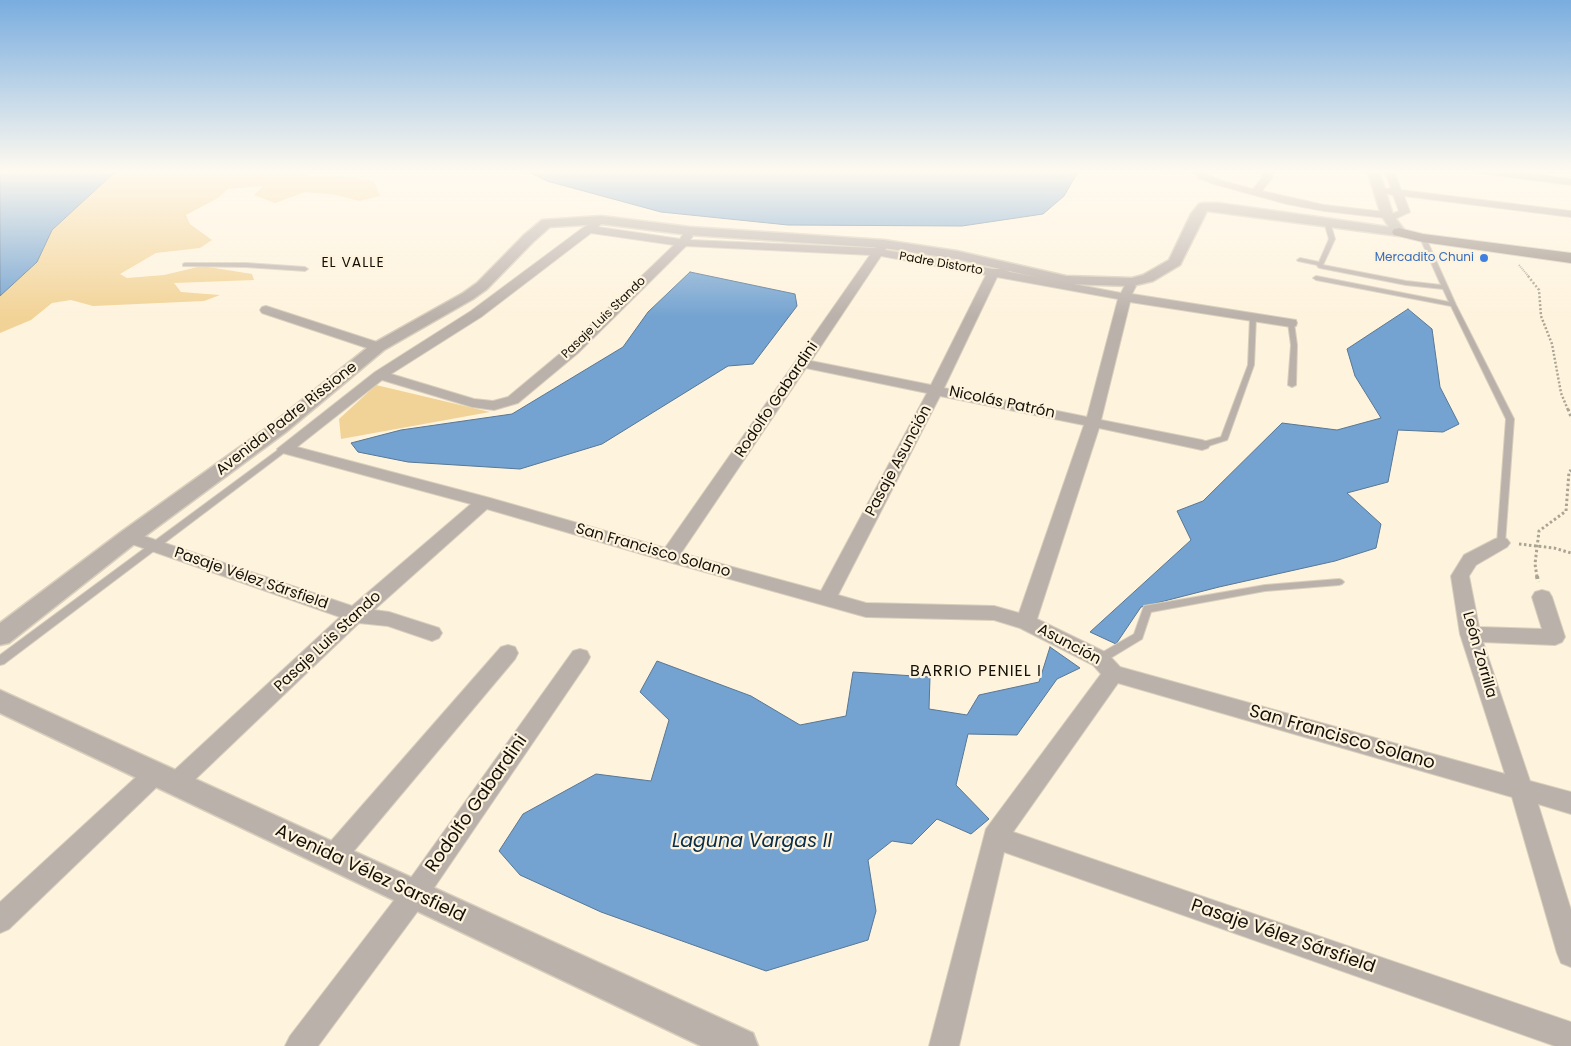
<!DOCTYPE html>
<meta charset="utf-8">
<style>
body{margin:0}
canvas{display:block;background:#fef3dd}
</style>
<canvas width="1571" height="1046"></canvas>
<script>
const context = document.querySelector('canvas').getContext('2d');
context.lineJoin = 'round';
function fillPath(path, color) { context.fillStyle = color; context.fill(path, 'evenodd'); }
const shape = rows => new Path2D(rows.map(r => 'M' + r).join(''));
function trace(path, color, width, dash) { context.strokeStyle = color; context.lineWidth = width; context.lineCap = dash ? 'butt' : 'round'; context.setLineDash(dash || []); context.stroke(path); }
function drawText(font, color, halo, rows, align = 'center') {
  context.font = font + ' Poppins,sans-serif'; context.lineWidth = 4.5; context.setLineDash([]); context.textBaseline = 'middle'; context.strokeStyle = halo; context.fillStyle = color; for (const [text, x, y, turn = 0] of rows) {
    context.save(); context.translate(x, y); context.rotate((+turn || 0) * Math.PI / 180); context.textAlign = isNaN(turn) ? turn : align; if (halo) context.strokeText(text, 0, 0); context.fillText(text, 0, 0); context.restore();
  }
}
fillPath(shape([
 [117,170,288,170,310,176,352,177,374,181,380,196,359,201,337,195,305,192,275,203,254,195,263,186,228,189,218,198,186,215,190,224,212,240,200,248,156,253,120,274,127,278,164,275,202,266,252,274,254,280,174,283,181,292,220,295,204,301,93,306,71,300,52,303,31,320,0,333,0,296,37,262,52,230],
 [376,385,490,412,341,439,339,419]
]), '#f2d397');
const water = shape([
 [0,170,117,170,52,230,37,262,0,296,0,170],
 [1079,170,1064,196,1043,214,962,226,788,225,661,212,547,181,525,170,1079,170],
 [690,272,795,294,797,306,753,364,728,366,602,444,520,469,408,462,358,452,351,443,401,430,512,414,623,347,648,312,690,272],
 [1408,309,1432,329,1440,387,1459,424,1443,432,1398,430,1388,482,1347,493,1381,524,1376,548,1335,561,1219,587,1141,607,1116,644,1090,632,1191,540,1177,511,1203,501,1282,423,1337,430,1381,418,1355,376,1347,349,1408,309],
 [1050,647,1080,668,1057,679,1017,735,968,734,956,785,989,819,971,834,937,819,912,844,892,841,868,860,876,911,868,940,766,971,601,912,520,875,499,851,523,814,596,774,651,781,669,720,640,692,657,661,751,696,800,725,846,716,853,672,930,677,929,709,967,715,979,695,1039,682,1050,647]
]);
fillPath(water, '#74a3d1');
trace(water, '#577795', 1);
const service = shape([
 [1327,220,1330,222,1335,239,1323,265,1406,281,1441,285,1420,238,1423,236,1426,238,1456,305,1514,419,1505,543,1504,545,1498,545,1497,543,1506,419,1451,306,1316,280,1313,278,1316,276,1449,302,1443,289,1406,285,1320,268,1318,267,1317,265,1298,261,1297,260,1300,258,1319,262,1329,239,1324,222,1327,220],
 [185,263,246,263,305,267,308,269,305,271,246,267,183,266,183,264,185,263],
 [1253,315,1256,317,1254,365,1228,438,1227,440,1205,447,1199,447,1198,445,1199,443,1221,437,1248,365,1250,317,1253,315],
 [1291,321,1294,323,1297,345,1296,385,1292,387,1288,385,1291,345,1288,323,1291,321],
 [282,447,288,447,289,449,4,664,0,665,0,655,282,447],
 [1339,579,1342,580,1344,582,1342,584,1339,585,1265,591,1151,612,1142,639,1104,662,1100,663,1096,662,1095,659,1096,656,1134,634,1144,606,1265,585,1339,579]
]);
const minor = shape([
 [1193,170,1203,170,1205,174,1220,180,1253,189,1262,178,1263,170,1273,170,1272,178,1262,191,1324,205,1394,213,1399,211,1393,195,1384,193,1383,191,1384,189,1391,188,1384,170,1394,170,1401,190,1571,211,1571,217,1404,196,1410,212,1395,219,1324,211,1287,204,1214,184,1198,178,1193,170],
 [1475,170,1505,170,1571,179,1571,185,1479,173,1475,170],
 [598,219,603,222,598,227,680,239,683,234,687,233,693,236,690,240,875,248,879,243,883,242,889,245,885,250,993,269,1004,269,1010,272,1121,293,1126,283,1130,282,1136,286,1132,294,1296,320,1297,323,1296,326,1291,327,1130,302,1101,420,1202,440,1208,442,1210,445,1208,448,1202,450,1099,428,1037,619,1107,653,1120,667,1505,774,1460,634,1451,576,1464,555,1495,539,1501,537,1507,539,1510,543,1507,547,1476,565,1469,576,1479,627,1542,629,1532,597,1535,592,1542,590,1549,592,1552,597,1565,637,1562,642,1555,645,1483,642,1530,781,1571,792,1571,814,1538,804,1571,910,1571,967,1561,963,1557,953,1512,797,1118,683,1013,832,1571,1022,1571,1046,1555,1046,1004,852,959,1046,929,1046,986,829,1101,674,1093,665,1020,628,994,620,866,617,669,562,487,509,374,610,389,612,439,628,442,633,439,638,432,641,388,626,359,623,183,791,175,794,167,791,163,784,167,777,340,617,123,541,120,537,123,533,129,531,135,533,352,606,471,504,279,452,277,449,375,372,471,311,584,227,598,219],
 [591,233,674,245,568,347,508,397,493,401,474,399,391,374,481,317,591,233],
 [686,246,870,255,665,548,490,498,297,447,382,380,472,407,494,410,518,403,578,353,686,246],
 [881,256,986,275,931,385,811,361,881,256],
 [997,277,1118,299,1087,417,944,388,997,277],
 [806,368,927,393,821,591,681,553,806,368],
 [940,396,1084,425,1019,613,994,606,866,603,838,595,940,396],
 [266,306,383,344,385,347,378,351,373,350,262,313,260,310,262,307,266,306],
 [508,645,515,647,518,653,515,659,342,865,333,869,324,865,320,857,324,849,501,647,508,645],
 [580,649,587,651,590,657,587,663,423,904,318,1046,285,1046,290,1036,405,886,573,651,580,649],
 [155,764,163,767,167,774,163,781,9,929,0,933,0,902,147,767,155,764]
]);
const tertiary = shape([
 [1367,170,1379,170,1393,215,1406,232,1404,235,1399,236,1207,211,1180,265,1153,281,1132,286,1066,284,957,259,884,248,690,235,601,224,550,227,533,242,487,289,473,299,384,350,286,432,137,542,9,643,0,645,0,623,121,532,272,424,372,344,463,293,477,283,523,236,542,220,601,216,690,227,884,240,957,251,1066,276,1132,278,1143,275,1169,260,1191,214,1199,204,1203,203,1218,203,1389,227,1381,215,1367,170],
 [0,690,753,1033,758,1046,701,1046,0,713,0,690]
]);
const secondary = shape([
 [1399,228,1423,234,1571,253,1571,263,1423,242,1394,235,1392,232,1394,229,1399,228]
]);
trace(service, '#d9cfbb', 2);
trace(minor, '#d9cfbb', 2);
trace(tertiary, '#d9cfbb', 3);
trace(secondary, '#d9cfbb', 2);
trace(shape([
 [1165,170,1185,173],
 [1519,265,1529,277]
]), '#aca493', 2, [1, 1]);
trace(shape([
 [1528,276,1539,290,1541,316,1552,344,1561,393,1568,410]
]), '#aca493', 2.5, [2, 2]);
trace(shape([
 [1568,409,1571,417],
 [1519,544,1554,548,1571,553],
 [1537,577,1535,564,1539,531,1566,511,1569,472,1571,470]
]), '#aca493', 3, [2.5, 2.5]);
trace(shape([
 [1537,576,1538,582]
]), '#aca493', 4, [3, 3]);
fillPath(service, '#bbb1ab');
fillPath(minor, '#bbb1ab');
fillPath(tertiary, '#bbb1ab');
fillPath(secondary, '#9e9188');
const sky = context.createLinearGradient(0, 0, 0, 317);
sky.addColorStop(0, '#79addf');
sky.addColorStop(0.54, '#fffaf0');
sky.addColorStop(1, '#fffaf000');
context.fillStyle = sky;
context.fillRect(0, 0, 1571, 317);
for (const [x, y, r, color] of [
 [1484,258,5,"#3f7fe0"]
]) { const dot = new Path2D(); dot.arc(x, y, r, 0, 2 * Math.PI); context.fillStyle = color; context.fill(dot); trace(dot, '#fef3dd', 2); }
drawText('12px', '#366cbe', '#fef3dd', [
 ["Mercadito Chuni",1474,258]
], 'right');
drawText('12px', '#141008', '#fef3dd', [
 ["Padre Distorto",941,264,10],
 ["Pasaje Luis Stando",604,318,-44]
]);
context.letterSpacing = '1px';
drawText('14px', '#141008', '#fef3dd', [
 ["EL VALLE",353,263]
]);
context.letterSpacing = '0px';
drawText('15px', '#141008', '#fef3dd', [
 ["Rodolfo Gabardini",777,400,-56],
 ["Nicolás Patrón",1002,403,12],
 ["Avenida Padre Rissione",287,419,-38],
 ["Pasaje Asunción",899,461,-62],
 ["San Francisco Solano",653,551,16],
 ["Pasaje Vélez Sársfield",251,579,19],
 ["Pasaje Luis Stando",328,642,-43],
 ["Asunción",1069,645,28],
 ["León Zorrilla",1479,655,74]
]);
context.letterSpacing = '1px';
drawText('16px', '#141008', '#fef3dd', [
 ["BARRIO PENIEL I",976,672]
]);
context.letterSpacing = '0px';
drawText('18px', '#141008', '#fef3dd', [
 ["San Francisco Solano",1342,738,16],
 ["Rodolfo Gabardini",477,804,-55],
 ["Avenida Vélez Sarsfield",370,874,25],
 ["Pasaje Vélez Sársfield",1283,937,19]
]);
drawText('italic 19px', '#082c4a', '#fef3dd', [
 ["Laguna Vargas II",752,842]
]);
</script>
